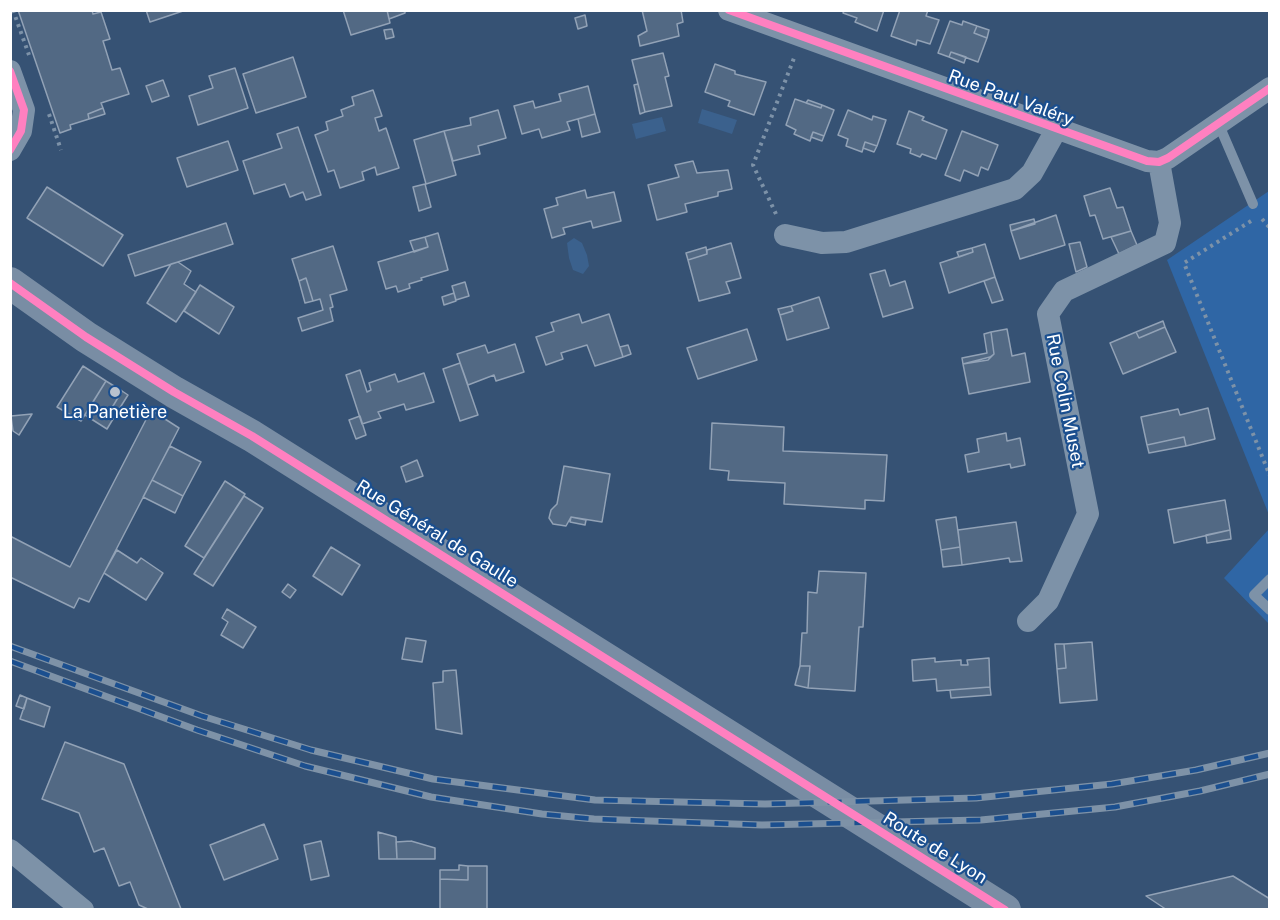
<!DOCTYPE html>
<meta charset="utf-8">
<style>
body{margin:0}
#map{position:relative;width:1280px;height:920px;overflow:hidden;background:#365274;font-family:"Public Sans",sans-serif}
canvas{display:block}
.frame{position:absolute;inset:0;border:12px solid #fff;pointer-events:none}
</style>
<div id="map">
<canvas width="1280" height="920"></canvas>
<div class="frame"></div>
</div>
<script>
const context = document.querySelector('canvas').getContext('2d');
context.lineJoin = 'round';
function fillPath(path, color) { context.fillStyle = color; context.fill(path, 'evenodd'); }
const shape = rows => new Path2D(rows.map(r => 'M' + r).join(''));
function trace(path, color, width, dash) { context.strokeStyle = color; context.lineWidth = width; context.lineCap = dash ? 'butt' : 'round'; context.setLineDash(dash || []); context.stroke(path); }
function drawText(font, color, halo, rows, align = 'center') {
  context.font = font + ' "Public Sans",sans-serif'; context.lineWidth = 4.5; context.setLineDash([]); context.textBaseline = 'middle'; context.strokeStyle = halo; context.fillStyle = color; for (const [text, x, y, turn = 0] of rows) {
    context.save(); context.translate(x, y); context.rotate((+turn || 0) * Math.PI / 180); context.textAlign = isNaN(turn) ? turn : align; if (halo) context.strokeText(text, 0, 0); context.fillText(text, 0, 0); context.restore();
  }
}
fillPath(shape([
 [1269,191,1269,515,1167,260],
 [1269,529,1269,624,1224,578]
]), '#2f66a5');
fillPath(shape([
 [702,109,737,120,732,134,698,123],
 [662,117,666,131,636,139,632,124],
 [574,238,582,243,587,255,589,266,583,274,573,270,569,258,567,243]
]), '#3b618d');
const building = shape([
 [18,10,92,10,93,14,101,12,110,39,103,41,112,70,120,68,129,94,101,103,103,108,88,114,89,119,70,125,71,129,60,133,18,10],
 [146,10,186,10,150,22,146,10],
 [343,10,387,10,390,23,351,35,343,10],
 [387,10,405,10,405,13,389,19,387,10],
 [642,10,681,10,683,22,677,24,679,36,640,46,638,36,647,31,642,10],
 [844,10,884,10,877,31,855,22,857,18,843,13,844,10],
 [900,10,928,10,926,16,939,20,930,44,917,40,916,45,891,36,900,10],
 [585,15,587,26,578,29,575,18,585,15],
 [950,21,962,25,963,21,977,26,974,33,987,38,978,62,951,52,949,57,938,53,950,21],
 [977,26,989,30,987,38,974,33,977,26],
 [392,29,394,37,386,39,384,30,392,29],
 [951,52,966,57,964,63,949,57,951,52],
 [663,53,669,76,665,77,672,106,645,112,632,60,663,53],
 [293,57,306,97,256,113,243,74,293,57],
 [715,64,735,71,735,74,766,82,754,115,728,106,730,101,705,92,715,64],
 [235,68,248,108,198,125,189,96,213,88,209,76,235,68],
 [163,80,169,96,152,102,146,86,163,80],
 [638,84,645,112,640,114,634,85,638,84],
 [588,86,595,114,567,122,570,130,542,138,539,129,522,134,514,106,533,101,535,108,561,101,559,94,588,86],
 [373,90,382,116,375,118,379,131,386,128,399,168,377,175,375,167,362,172,364,180,340,188,334,170,328,172,315,135,328,130,326,122,343,116,341,110,354,105,352,97,373,90],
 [795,99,821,108,822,105,834,110,824,136,813,132,810,141,794,134,796,130,786,125,795,99],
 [808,100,822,105,821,108,806,103,808,100],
 [103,108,105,114,89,119,88,114,103,108],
 [498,110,506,138,478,146,480,154,453,161,444,131,471,125,470,118,498,110],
 [848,110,872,120,873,116,886,120,877,146,865,142,862,152,846,146,848,139,838,135,848,110],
 [909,111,924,117,922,120,947,130,936,159,922,154,920,157,910,153,911,149,897,144,909,111],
 [595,114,600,132,582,137,578,119,595,114],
 [298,127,321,195,306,200,303,192,290,197,285,184,254,194,243,161,282,148,277,134,298,127],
 [444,131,456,175,426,184,414,140,444,131],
 [962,131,998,145,988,170,981,167,978,176,964,170,960,181,945,175,962,131],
 [813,132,824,136,822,141,811,137,813,132],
 [228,141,238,170,187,187,177,158,228,141],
 [865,142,877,146,874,152,863,148,865,142],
 [693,161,697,173,728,170,732,189,718,192,718,196,685,204,687,212,657,220,648,185,679,177,675,165,693,161],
 [425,184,431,207,419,211,413,187,425,184],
 [47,187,123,235,103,266,27,218,47,187],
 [1110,188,1117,208,1123,207,1131,231,1103,239,1095,215,1090,216,1084,196,1110,188],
 [585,190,587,198,614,192,621,221,593,228,591,221,563,228,565,234,552,238,544,209,558,205,556,198,585,190],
 [1056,215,1065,245,1020,259,1011,231,1056,215],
 [1034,219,1035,224,1011,231,1010,225,1034,219],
 [226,223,233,244,135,276,128,255,226,223],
 [1131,231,1137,245,1119,254,1111,237,1131,231],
 [438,233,448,270,421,278,422,280,409,284,410,288,398,292,396,286,386,289,378,262,428,247,425,237,438,233],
 [425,237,428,247,414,252,410,241,425,237],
 [1080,242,1087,267,1076,272,1069,244,1080,242],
 [731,243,741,278,726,282,730,293,699,301,688,260,707,254,707,250,731,243],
 [985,244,995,277,949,293,940,263,973,252,972,248,985,244],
 [333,246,347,290,330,295,333,307,330,308,333,321,302,331,298,318,323,310,320,299,313,301,306,278,299,281,292,259,333,246],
 [706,247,707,254,688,260,686,253,706,247],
 [972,248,973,252,959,257,957,252,972,248],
 [178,262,191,271,184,284,196,292,176,322,147,303,171,264,178,262],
 [885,270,890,286,905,281,913,308,883,317,870,274,885,270],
 [995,277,1003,300,992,303,984,281,995,277],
 [306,278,313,301,305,303,299,281,306,278],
 [465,282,469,296,456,300,452,286,465,282],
 [200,285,234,307,219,334,184,311,200,285],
 [454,293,456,301,444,305,442,297,454,293],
 [819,297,829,328,787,340,780,315,793,311,791,306,819,297],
 [791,306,793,311,780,315,778,309,791,306],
 [579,314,582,323,609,314,623,357,595,366,587,345,561,353,563,359,546,365,536,337,554,331,551,323,579,314],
 [1163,321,1165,327,1139,338,1136,332,1163,321],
 [1165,327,1176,352,1123,374,1110,343,1136,332,1139,338,1165,327],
 [747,329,757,360,698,379,687,348,747,329],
 [1007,329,1012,356,1025,353,1030,382,969,394,963,364,990,357,994,354,991,332,1007,329],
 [991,332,994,354,988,360,963,364,962,358,987,353,984,334,991,332],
 [515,344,524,372,496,381,494,375,468,385,457,354,485,345,488,353,515,344],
 [628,345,631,354,623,357,620,347,628,345],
 [460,363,478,415,460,421,443,369,460,363],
 [83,366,106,381,81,421,57,407,83,366],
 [360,370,367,392,371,390,369,383,395,374,398,382,424,373,434,402,406,410,404,404,378,412,381,418,362,424,346,375,360,370],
 [106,381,122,391,110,411,116,414,107,429,85,415,106,381],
 [122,391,128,395,116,414,110,411,122,391],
 [1208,408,1215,439,1186,446,1184,437,1147,445,1141,417,1178,409,1180,415,1208,408],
 [151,410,179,428,89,602,79,598,74,608,10,577,10,536,70,567,151,410],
 [32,414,19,435,13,431,11,416,32,414],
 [360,416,366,435,356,439,349,420,360,416],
 [712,423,784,427,783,451,887,455,884,501,865,500,865,509,784,504,785,483,728,480,729,471,710,469,712,423],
 [1006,433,1007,441,1020,438,1025,465,1011,468,1010,464,968,472,965,455,979,452,977,439,1006,433],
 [1184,437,1186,446,1149,453,1147,445,1184,437],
 [170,446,201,462,183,496,152,480,170,446],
 [417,460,423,476,406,482,401,467,417,460],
 [564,466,610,474,602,522,571,517,566,526,553,524,549,518,551,510,557,504,564,466],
 [152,480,183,496,175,513,143,497,152,480],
 [225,481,245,494,204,558,185,546,225,481],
 [244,496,263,508,213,586,194,574,244,496],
 [1225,500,1230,530,1174,543,1168,510,1225,500],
 [571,517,586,520,585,525,570,522,571,517],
 [956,517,960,547,941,550,936,520,956,517],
 [1016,522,1022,561,1010,562,1009,558,962,565,958,530,1016,522],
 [1230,530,1231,539,1207,543,1206,535,1230,530],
 [331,547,360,565,342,595,313,576,331,547],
 [960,547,962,565,943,567,941,550,960,547],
 [117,550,137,563,141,558,163,573,146,600,104,573,117,550],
 [819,571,866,573,863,627,859,627,855,691,808,688,810,666,800,666,802,633,807,633,808,592,817,593,819,571],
 [288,584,296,590,290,598,282,592,288,584],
 [227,609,256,627,243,648,221,635,228,622,222,618,227,609],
 [406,638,426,641,422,662,402,659,406,638],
 [1092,642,1097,700,1060,703,1057,669,1066,668,1064,644,1092,642],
 [1055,644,1064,644,1066,668,1057,669,1055,644],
 [935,658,935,662,961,660,961,665,968,665,967,660,989,658,990,687,937,691,936,679,913,681,912,660,935,658],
 [800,666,810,666,808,688,795,685,800,666],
 [456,670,462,734,436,729,433,683,443,682,443,671,456,670],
 [990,687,991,695,951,698,950,690,990,687],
 [20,695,27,698,24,709,16,706,20,695],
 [27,698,50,707,44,727,20,719,27,698],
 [65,742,124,764,181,909,150,910,139,905,130,882,119,886,104,848,94,852,79,813,42,799,65,742],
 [264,824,278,859,224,880,210,845,264,824],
 [378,832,396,837,397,859,379,859,378,832],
 [321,841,329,876,311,880,304,845,321,841],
 [411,841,435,848,435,859,397,859,396,842,411,841],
 [459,865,468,866,468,880,440,879,440,870,459,870,459,865],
 [468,866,487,866,487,910,440,910,440,879,468,880,468,866],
 [1233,876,1270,899,1270,910,1167,910,1146,896,1233,876]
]);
fillPath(building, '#526984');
trace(building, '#92a2b6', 1.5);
trace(shape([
 [13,10,29,55],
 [49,114,61,150],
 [776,214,753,165,794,58],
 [1262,219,1270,228],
 [1251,221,1184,263,1270,476]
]), '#7d92a8', 4, [3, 4.5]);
trace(shape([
 [1219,125,1253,204],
 [1270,579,1254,595,1270,610]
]), '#7d92a8', 10);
trace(shape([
 [729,10,1147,161,1159,162,1168,158,1270,88],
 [10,71,24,110,21,131,10,150],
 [785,235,822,243,846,242,1015,189,1032,173,1056,130],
 [1028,621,1048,601,1088,514,1048,314,1064,291,1165,243,1170,223,1159,162],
 [10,850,83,910]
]), '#7d92a8', 22);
trace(shape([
 [10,283,86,337,174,392,252,436,1005,910]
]), '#798da4', 32);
const rail = shape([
 [10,646,202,716,311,750,433,779,595,800,765,804,976,798,1112,784,1196,770,1270,753],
 [10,661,197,730,305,766,431,797,542,814,594,819,762,825,981,820,1115,807,1200,791,1270,774]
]);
trace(rail, '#7e92a7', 7);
trace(rail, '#1b4f8f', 4.5, [14]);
trace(shape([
 [729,10,1147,161,1159,162,1168,158,1270,88],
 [10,71,24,110,21,131,10,150],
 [10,283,86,337,174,392,252,436,1005,910]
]), '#ff80c0', 8);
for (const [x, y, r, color] of [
 [115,392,6,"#b9c2ce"]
]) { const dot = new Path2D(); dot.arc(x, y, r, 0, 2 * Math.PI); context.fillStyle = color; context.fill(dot); trace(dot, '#1b4f8f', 2); }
drawText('18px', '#fff', '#1b4f8f', [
 ["Rue Paul Valéry",1011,98,20],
 ["Rue Colin Muset",1065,401,79],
 ["Rue Général de Gaulle",437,534,32],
 ["Route de Lyon",935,848,32]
]);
drawText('18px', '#fff', '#1b4f8f', [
 ["La Panetière",115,412]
]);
</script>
